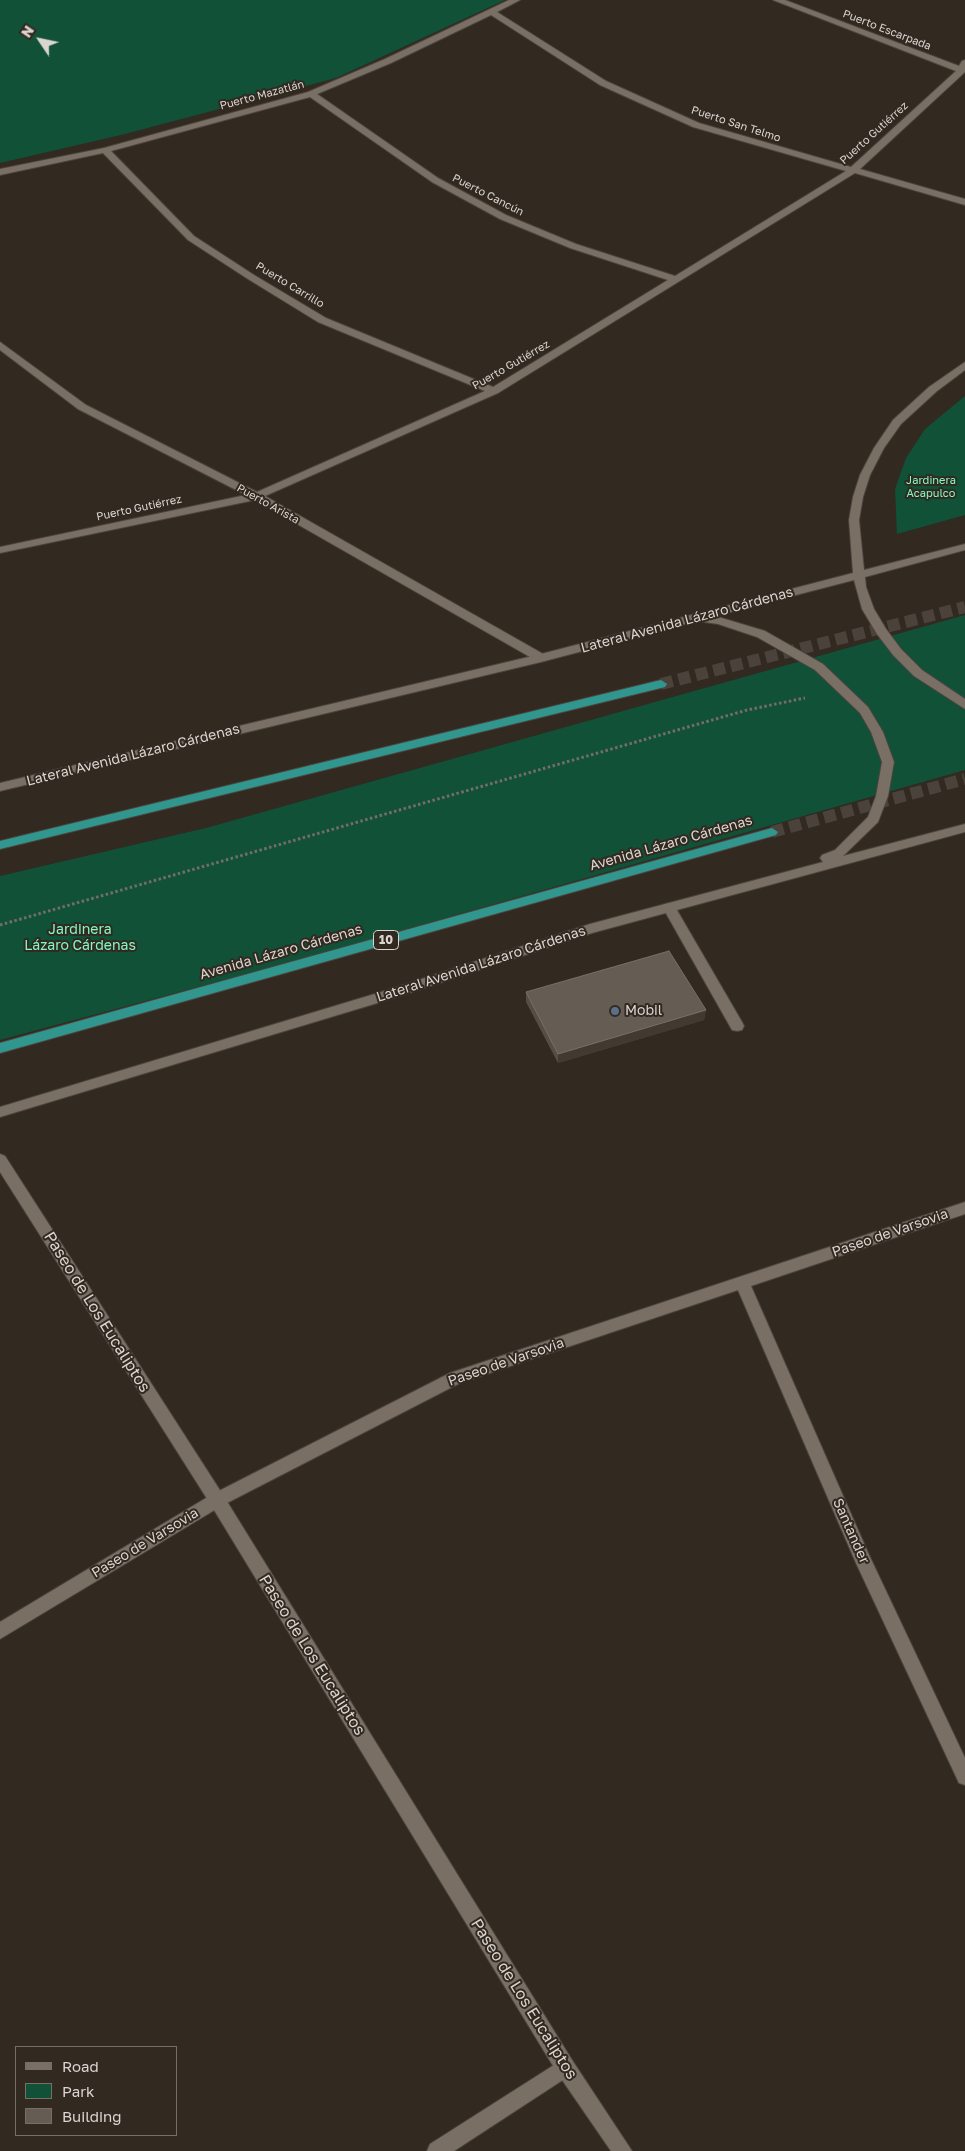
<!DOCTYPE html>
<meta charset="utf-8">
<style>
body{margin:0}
#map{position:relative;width:965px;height:2151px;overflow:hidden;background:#322921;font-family:"Golos Text",sans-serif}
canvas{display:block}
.legend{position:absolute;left:15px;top:2046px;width:162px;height:90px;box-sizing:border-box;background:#322921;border:1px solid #766e67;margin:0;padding:6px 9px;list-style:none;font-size:15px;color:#dbd5d0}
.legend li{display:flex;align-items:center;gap:10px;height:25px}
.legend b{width:25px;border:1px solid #766e67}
.north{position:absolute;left:15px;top:15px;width:50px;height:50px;-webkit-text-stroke:4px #322921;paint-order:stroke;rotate:304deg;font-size:14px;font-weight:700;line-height:20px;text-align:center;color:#dbd5d0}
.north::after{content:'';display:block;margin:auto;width:18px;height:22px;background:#dbd5d0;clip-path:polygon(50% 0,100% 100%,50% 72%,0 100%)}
</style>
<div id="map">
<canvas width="965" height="2151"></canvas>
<ul class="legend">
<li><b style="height:6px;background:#7a6f65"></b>Road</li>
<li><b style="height:14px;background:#105138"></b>Park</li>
<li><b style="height:14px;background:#655c54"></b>Building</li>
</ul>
<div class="north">N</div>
</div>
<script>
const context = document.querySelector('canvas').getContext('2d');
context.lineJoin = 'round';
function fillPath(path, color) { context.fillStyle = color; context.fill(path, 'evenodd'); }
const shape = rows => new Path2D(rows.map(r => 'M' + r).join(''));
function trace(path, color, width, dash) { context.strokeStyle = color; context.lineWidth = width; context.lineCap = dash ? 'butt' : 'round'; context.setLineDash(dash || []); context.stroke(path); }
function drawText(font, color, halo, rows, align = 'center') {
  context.font = font + ' "Golos Text",sans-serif'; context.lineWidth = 4; context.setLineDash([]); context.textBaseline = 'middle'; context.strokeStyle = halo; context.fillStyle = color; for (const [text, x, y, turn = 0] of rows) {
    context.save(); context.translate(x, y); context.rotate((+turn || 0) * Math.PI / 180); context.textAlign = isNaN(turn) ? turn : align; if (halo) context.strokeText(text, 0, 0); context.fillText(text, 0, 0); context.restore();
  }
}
fillPath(shape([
 [0,0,505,0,336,78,125,134,0,163],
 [965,396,965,515,897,534,895,489,906,458,925,429],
 [965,615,965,770,280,965,0,1040,0,876,206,828]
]), '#105138');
trace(shape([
 [661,684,965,607],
 [772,832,965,779]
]), '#4b433b', 12, [12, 6]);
const service = shape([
 [669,903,674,905,742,1022,744,1026,742,1030,737,1031,732,1030,663,908,664,905,669,903]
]);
const minor = shape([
 [509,0,520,0,497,12,606,81,699,123,851,167,956,71,773,0,785,0,959,66,962,61,965,60,965,72,860,169,965,199,965,205,855,173,498,393,265,496,545,655,547,658,545,661,537,661,255,500,0,553,0,547,246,495,78,409,0,350,0,342,86,405,257,492,485,391,318,322,248,279,188,240,103,153,0,175,0,169,104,148,308,92,385,59,509,0],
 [491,15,600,85,693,127,846,171,675,276,576,244,506,215,438,178,317,94,391,63,491,15],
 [310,97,432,182,500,219,570,248,668,280,493,387,326,318,254,275,194,236,111,151,310,97],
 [965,1202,965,1214,751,1286,869,1555,965,1758,965,1785,959,1783,856,1563,738,1290,460,1383,223,1505,0,1639,0,1622,211,1495,450,1373,965,1202],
 [565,2058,572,2060,574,2067,572,2074,454,2151,427,2151,430,2144,565,2058]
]);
const tertiary = shape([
 [0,1154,5,1156,223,1495,572,2060,632,2151,611,2151,558,2074,211,1505,0,1172,0,1154]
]);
const secondary = shape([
 [965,362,965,370,937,391,901,424,884,448,870,475,863,497,859,520,864,570,965,544,965,550,865,577,866,587,874,609,886,629,901,649,922,670,965,699,965,709,914,676,893,655,877,634,862,609,854,580,715,616,765,631,823,664,868,707,883,732,894,762,888,796,878,822,843,856,965,824,965,832,592,933,394,998,0,1117,0,1107,391,989,590,924,823,862,820,858,822,855,835,850,868,817,876,796,882,762,871,732,860,713,815,670,757,637,718,624,697,621,541,662,0,791,0,783,541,654,853,573,849,520,853,497,860,475,874,448,893,420,929,387,965,362]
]);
const trunk = shape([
 [661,680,667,684,665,687,0,849,0,841,661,680],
 [772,828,778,832,776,835,0,1053,0,1043,772,828]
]);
trace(service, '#4c443d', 2);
trace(minor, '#4c443d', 2);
trace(tertiary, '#4c443d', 2);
trace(secondary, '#4c443d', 2);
trace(trunk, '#4c443d', 2);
trace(shape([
 [0,925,747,710,805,698]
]), '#756d66', 3, [2.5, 2.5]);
fillPath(service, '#7a6f65');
fillPath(minor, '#7a6f65');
fillPath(tertiary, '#7a6f65');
fillPath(secondary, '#7a6f65');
fillPath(trunk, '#30968e');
fillPath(shape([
 [526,992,706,1010,704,1020,558,1063,526,1002]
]), '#574d44');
fillPath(shape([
 [706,1010,704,1020,558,1063,558,1054]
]), '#423930');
const building = shape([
 [669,951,706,1010,558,1054,526,992,669,951]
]);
fillPath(building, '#655c54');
trace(building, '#786f67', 1);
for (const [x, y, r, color] of [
 [615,1011,5,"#5c6f8a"]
]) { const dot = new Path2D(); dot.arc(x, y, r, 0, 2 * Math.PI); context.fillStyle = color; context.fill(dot); trace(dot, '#322921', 2); }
drawText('11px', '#dbd5d0', '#322921', [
 ["Puerto Escarpada",887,30,21],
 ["Puerto Mazatlán",262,95,-15],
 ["Puerto San Telmo",736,124,18],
 ["Puerto Gutiérrez",874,133,-42],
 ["Puerto Cancún",488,195,27],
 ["Puerto Carrillo",290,285,31],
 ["Puerto Gutiérrez",511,365,-30],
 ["Puerto Arista",268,504,29],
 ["Puerto Gutiérrez",139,508,-12]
]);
drawText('11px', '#81f9c3', '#322921', [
 ["Jardinera",931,481],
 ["Acapulco",931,494]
]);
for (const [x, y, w] of [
 [386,940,25]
]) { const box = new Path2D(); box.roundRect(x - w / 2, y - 9.5, w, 19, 4); context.fillStyle = '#322921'; context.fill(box); trace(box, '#dbd5d0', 1); }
drawText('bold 12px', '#dbd5d0', null, [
 ["10",386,940]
]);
drawText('14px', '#dbd5d0', '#322921', [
 ["Lateral Avenida Lázaro Cárdenas",687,620,-15],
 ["Lateral Avenida Lázaro Cárdenas",133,755,-14],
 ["Avenida Lázaro Cárdenas",671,843,-16],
 ["Avenida Lázaro Cárdenas",281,952,-16],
 ["Lateral Avenida Lázaro Cárdenas",481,964,-18],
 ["Paseo de Varsovia",890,1233,-19],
 ["Paseo de Varsovia",506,1362,-19],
 ["Santander",851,1531,66],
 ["Paseo de Varsovia",145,1543,-31]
]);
drawText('14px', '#81f9c3', '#322921', [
 ["Jardinera",80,930],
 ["Lázaro Cárdenas",80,946]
]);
drawText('14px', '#dbd5d0', '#322921', [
 ["Mobil",625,1011]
], 'left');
drawText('16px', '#dbd5d0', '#322921', [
 ["Paseo de Los Eucaliptos",97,1312,58],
 ["Paseo de Los Eucaliptos",312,1655,58],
 ["Paseo de Los Eucaliptos",524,1999,58]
]);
</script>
